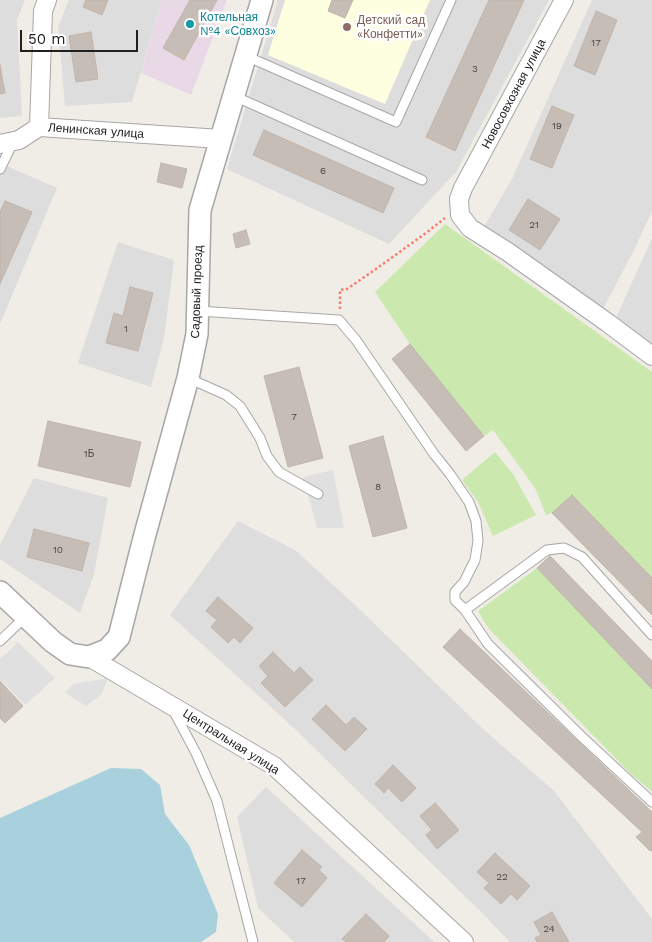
<!DOCTYPE html>
<meta charset="utf-8">
<style>
body{margin:0}
#map{position:relative;width:652px;height:942px;overflow:hidden;background:#f0ede7;font-family:"Work Sans",sans-serif}
canvas{display:block}
.scale{position:absolute;left:20px;top:30px;width:118px;height:22px;box-sizing:border-box;border:2px solid #202020;border-top:0;padding-left:6px;font-size:15px;line-height:18px;white-space:nowrap;color:#202020;-webkit-text-stroke:4px #fff;paint-order:stroke}
</style>
<div id="map">
<canvas width="652" height="942"></canvas>
<div class="scale">50 m</div>
</div>
<script>
const context = document.querySelector('canvas').getContext('2d');
context.lineJoin = 'round';
function fillPath(path, color) { context.fillStyle = color; context.fill(path, 'evenodd'); }
const shape = rows => new Path2D(rows.map(r => 'M' + r).join(''));
function trace(path, color, width, dash) { context.strokeStyle = color; context.lineWidth = width; context.lineCap = dash ? 'butt' : 'round'; context.setLineDash(dash || []); context.stroke(path); }
function drawText(font, color, halo, rows, align = 'center') {
  context.font = font + ' "Work Sans",sans-serif'; context.lineWidth = 5; context.setLineDash([]); context.textBaseline = 'middle'; context.strokeStyle = halo; context.fillStyle = color; for (const [text, x, y, turn = 0] of rows) {
    context.save(); context.translate(x, y); context.rotate((+turn || 0) * Math.PI / 180); context.textAlign = isNaN(turn) ? turn : align; if (halo) context.strokeText(text, 0, 0); context.fillText(text, 0, 0); context.restore();
  }
}
fillPath(shape([
 [0,0,25,0,17,20,22,116,0,118],
 [69,0,162,0,132,102,65,106,58,27],
 [278,0,549,0,456,172,389,244,227,169],
 [592,0,652,0,652,211,634,250,603,309,484,227,512,179],
 [0,163,57,188,0,324],
 [652,238,652,344,616,318],
 [118,242,174,260,164,338,151,387,78,363],
 [34,478,108,498,94,574,80,613,0,559,0,545],
 [238,521,295,550,355,605,483,729,554,791,652,919,652,942,510,942,483,914,295,729,170,615],
 [266,787,434,942,294,942,258,908,237,817]
]), '#dedddd');
fillPath(shape([
 [162,0,227,0,191,95,141,73]
]), '#e9d9e6');
fillPath(shape([
 [285,0,430,0,385,104,268,55]
]), '#fefee1');
fillPath(shape([
 [445,224,652,372,652,578,572,495,552,513,546,515,535,488,493,430,484,436,410,344,375,292],
 [495,452,513,474,536,515,493,536,478,502,462,480],
 [537,568,652,689,652,792,629,772,489,629,478,611]
]), '#cbe9ae');
fillPath(shape([
 [333,470,344,528,317,528,303,477],
 [18,642,55,678,25,705,0,679,0,659],
 [108,678,101,695,86,706,65,693,73,684]
]), '#e0e0e0');
fillPath(shape([
 [111,768,141,769,160,785,165,814,189,845,218,914,216,932,201,942,0,942,0,818]
]), '#a8d1dd');
const building = shape([
 [86,0,108,0,102,15,83,7,86,0],
 [190,0,217,0,184,60,163,48,190,0],
 [332,0,353,0,345,18,328,11,332,0],
 [489,0,524,0,455,151,426,137,489,0],
 [596,11,617,20,595,75,574,66,596,11],
 [91,32,98,79,76,82,69,36,91,32],
 [0,65,5,93,0,94,0,65],
 [552,106,574,115,552,168,530,159,552,106],
 [264,130,394,188,383,213,253,155,264,130],
 [161,163,187,169,182,188,157,182,161,163],
 [528,199,560,219,540,250,509,230,528,199],
 [5,201,32,212,0,284,0,212,5,201],
 [246,230,250,244,236,248,233,234,246,230],
 [130,287,153,293,138,351,106,343,114,313,123,316,130,287],
 [410,344,484,436,466,451,392,359,410,344],
 [299,367,323,458,288,467,264,376,299,367],
 [48,421,141,442,130,487,38,466,48,421],
 [383,436,407,528,373,537,349,446,383,436],
 [572,495,652,578,652,615,552,513,572,495],
 [34,529,89,543,82,571,27,557,34,529],
 [550,556,652,661,652,689,537,568,550,556],
 [218,597,253,628,240,643,234,637,228,643,211,627,217,620,206,611,218,597],
 [460,629,652,812,652,850,650,851,636,837,642,832,443,647,460,629],
 [273,652,294,673,300,667,313,680,285,707,261,683,268,676,259,666,273,652],
 [0,681,23,706,5,723,0,718,0,681],
 [326,705,346,725,354,717,367,729,345,751,312,719,326,705],
 [393,765,416,788,402,802,388,788,384,793,375,784,393,765],
 [435,803,459,830,437,849,426,835,432,830,420,816,435,803],
 [302,850,322,867,319,870,327,878,302,907,274,883,302,850],
 [495,853,530,886,517,900,511,894,501,904,484,888,489,883,477,872,495,853],
 [552,912,569,942,537,942,535,938,541,935,534,922,552,912],
 [366,914,389,936,384,942,346,942,342,939,366,914]
]);
fillPath(building, '#c5bdb6');
trace(building, '#c2b4a9', 1);
const service = shape([
 [246,56,396,122,451,0],
 [234,96,422,180],
 [0,169,13,142],
 [198,311,339,320,356,340,434,454,450,474,469,502,476,521,478,541,475,560,464,582,455,592,455,600,465,610,488,644,581,736,652,802],
 [188,378,226,395,240,406,260,438,267,456,279,472,318,494],
 [465,610,547,550,564,548,582,557,652,635],
 [0,641,25,617],
 [173,710,196,753,217,801,253,942]
]);
const minor = shape([
 [47,0,43,11,39,127,221,139],
 [564,0,463,188,459,199,460,215,470,228,508,252,608,323,652,356],
 [0,144,19,140,39,127],
 [89,657,274,766,464,942]
]);
const tertiary = shape([
 [0,592,53,642,70,654,89,657,107,650,119,637,144,538,188,378,197,334,200,210,262,0]
]);
trace(service, '#a7a7a7', 11);
trace(minor, '#a7a7a7', 20);
trace(tertiary, '#a7a7a7', 24);
trace(shape([
 [340,309,340,290,347,289,376,269,426,233,445,218]
]), '#f77d71', 2.5, [2.5, 2.5]);
trace(service, '#fff', 9);
trace(minor, '#fff', 18);
trace(tertiary, '#fff', 21);
for (const [x, y, r, color] of [
 [190,24,5,"#0f9aa8"],
 [347,27,5,"#8d6e63"]
]) { const dot = new Path2D(); dot.arc(x, y, r, 0, 2 * Math.PI); context.fillStyle = color; context.fill(dot); trace(dot, '#fff', 2); }
drawText('10px', '#494746', null, [
 ["17",596,43],
 ["3",475,69],
 ["19",557,126],
 ["6",323,171],
 ["21",534,225],
 ["1",126,329],
 ["7",294,417],
 ["1Б",89,454],
 ["8",378,487],
 ["10",58,550],
 ["22",502,877],
 ["17",301,881],
 ["24",549,929]
]);
drawText('12px', '#0d838f', '#fff', [
 ["Котельная",200,17],
 ["№4 «Совхоз»",200,31]
], 'left');
drawText('12px', '#785e54', '#fff', [
 ["Детский сад",357,20],
 ["«Конфетти»",357,34]
], 'left');
drawText('12px', '#202020', '#fff', [
 ["Новосовхозная улица",514,94,-62],
 ["Ленинская улица",96,131,4],
 ["Садовый проезд",197,292,-88],
 ["Центральная улица",231,742,32]
]);
</script>
